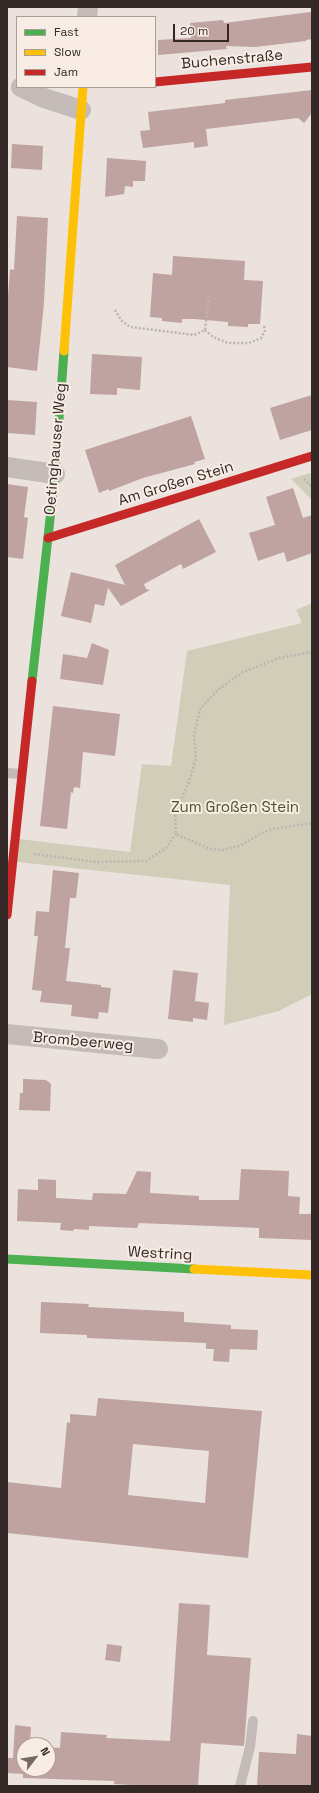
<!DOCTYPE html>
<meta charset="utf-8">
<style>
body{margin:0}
#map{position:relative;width:319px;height:1793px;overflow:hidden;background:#ebe2de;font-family:"Space Grotesk",sans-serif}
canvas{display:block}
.frame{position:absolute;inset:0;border:8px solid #342826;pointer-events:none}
.legend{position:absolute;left:16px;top:16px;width:140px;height:72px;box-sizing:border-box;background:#f8ece5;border:1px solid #aa9e99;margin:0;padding:5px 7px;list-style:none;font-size:12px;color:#342826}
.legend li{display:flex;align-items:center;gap:8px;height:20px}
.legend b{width:20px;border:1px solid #aa9e99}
.north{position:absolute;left:16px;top:1737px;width:40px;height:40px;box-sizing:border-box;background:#f8ece5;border:1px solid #aa9e99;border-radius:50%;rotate:59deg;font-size:11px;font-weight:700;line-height:16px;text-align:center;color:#342826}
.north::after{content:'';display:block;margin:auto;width:14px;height:18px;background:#746966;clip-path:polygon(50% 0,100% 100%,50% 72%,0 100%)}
.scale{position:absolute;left:173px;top:24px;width:56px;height:18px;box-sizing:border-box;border:2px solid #342826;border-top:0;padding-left:5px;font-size:12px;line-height:14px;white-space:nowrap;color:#342826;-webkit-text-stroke:3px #f8ece5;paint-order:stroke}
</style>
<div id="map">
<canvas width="319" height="1793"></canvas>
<div class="frame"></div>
<ul class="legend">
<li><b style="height:5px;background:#4caf50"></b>Fast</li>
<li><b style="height:5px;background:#ffc107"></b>Slow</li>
<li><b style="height:5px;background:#c62828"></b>Jam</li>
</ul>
<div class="north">N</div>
<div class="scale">20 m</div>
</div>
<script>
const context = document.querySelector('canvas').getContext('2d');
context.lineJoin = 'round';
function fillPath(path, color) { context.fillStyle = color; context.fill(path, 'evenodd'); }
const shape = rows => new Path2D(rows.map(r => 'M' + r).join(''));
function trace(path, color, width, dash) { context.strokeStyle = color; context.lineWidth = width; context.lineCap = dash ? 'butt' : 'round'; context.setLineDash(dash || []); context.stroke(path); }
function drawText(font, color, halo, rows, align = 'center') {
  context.font = font + ' "Space Grotesk",sans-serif'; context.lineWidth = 4; context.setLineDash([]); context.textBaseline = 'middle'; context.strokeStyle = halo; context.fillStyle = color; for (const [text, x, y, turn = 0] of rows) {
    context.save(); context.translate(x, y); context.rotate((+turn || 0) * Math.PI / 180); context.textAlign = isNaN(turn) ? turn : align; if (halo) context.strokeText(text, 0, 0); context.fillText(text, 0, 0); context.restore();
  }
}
fillPath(shape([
 [310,473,312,476,312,500,291,479],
 [312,603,312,994,279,1011,224,1025,230,885,17,862,19,839,130,852,142,764,171,766,187,651,302,623,296,610]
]), '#d0ceb9');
fillPath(shape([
 [310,12,312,13,312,39,306,40,306,41,255,47,226,46,227,49,158,55,158,40,191,38,190,23,223,20,224,23],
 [312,90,312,113,304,123,298,118,206,129,208,146,194,148,194,142,143,148,140,131,150,130,148,112,225,103,225,100],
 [12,144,43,146,42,170,11,168],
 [107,158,146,161,145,181,133,181,133,187,125,186,124,194,105,197],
 [17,216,48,218,44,303,37,371,7,367,7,310,10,269,14,270],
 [173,256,245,261,244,280,263,281,260,324,248,324,248,327,228,326,228,322,194,319,182,319,182,323,162,321,162,318,150,317,153,273,172,275],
 [92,354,142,357,140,390,117,388,117,395,90,394],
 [312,395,312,430,280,440,270,408],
 [7,400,37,402,35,435,7,433],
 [191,416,205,459,194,462,195,464,143,478,109,491,109,489,99,493,85,450],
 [7,484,28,487,24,517,28,518,23,559,7,557],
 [293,488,303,518,312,515,312,553,287,562,284,552,258,561,249,533,275,525,266,497],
 [199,519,216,552,183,569,181,564,144,584,146,589,150,590,121,606,108,588,104,606,95,604,91,623,61,616,71,572,125,585,115,565],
 [92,643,109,650,103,685,60,679,63,654,87,658],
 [53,706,120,714,115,756,83,752,80,788,74,787,73,793,71,792,67,829,40,826],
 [53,870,79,873,76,898,70,898,65,948,70,948,66,981,101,985,101,987,111,988,108,1013,99,1012,98,1019,71,1016,72,1005,40,1002,42,991,32,990,38,936,34,936,36,911,49,912],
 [173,970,198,973,195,1001,209,1003,207,1020,193,1018,193,1022,168,1019],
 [23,1079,46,1080,51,1084,50,1111,19,1110,20,1093,23,1093],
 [241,1169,289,1171,288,1196,300,1197,299,1214,312,1214,312,1240,259,1238,259,1228,139,1223,137,1228,89,1226,89,1230,74,1229,73,1231,60,1230,61,1223,17,1221,18,1189,38,1190,38,1179,56,1180,56,1198,92,1200,93,1193,126,1194,137,1171,151,1172,150,1193,199,1196,199,1200,239,1200],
 [41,1302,89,1304,88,1307,184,1312,184,1322,231,1325,231,1329,258,1330,257,1350,230,1349,229,1362,213,1361,214,1349,206,1349,206,1343,87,1338,87,1335,40,1333],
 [98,1398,262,1411,248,1558,7,1533,7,1482,61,1488,67,1422,70,1423,70,1414,96,1416],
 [133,1444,209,1451,205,1503,128,1495],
 [179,1603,210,1605,207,1655,251,1658,244,1746,201,1743,198,1786,150,1786,114,1784,114,1781,23,1778,23,1774,7,1773,7,1758,13,1758,15,1725,31,1727,30,1745,24,1745,24,1769,48,1769,48,1747,60,1748,61,1732,107,1735,106,1738,170,1741],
 [107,1644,122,1646,120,1662,105,1660],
 [297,1734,312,1736,312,1786,257,1786,259,1752,296,1754]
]), '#bea3a0');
trace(shape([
 [115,310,121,320,130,327,194,335,205,330,209,294],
 [205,330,213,337,228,343,249,343,261,338,265,331,264,326],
 [304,479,312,487],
 [312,652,279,658,243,672,219,689,200,709,194,735,196,758,189,782,175,813,176,834,210,849,223,850,239,846,262,833,273,829,312,823],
 [34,854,96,862,146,861,166,848,176,834]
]), '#bdb3b0', 2.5, [2, 2]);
trace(shape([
 [7,773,21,774],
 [240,1786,250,1747,253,1721]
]), '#c4bbb8', 10);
trace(shape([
 [87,17,88,7],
 [21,87,44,98,81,110],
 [7,467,55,474],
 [7,1034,158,1049]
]), '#c4bbb8', 20);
trace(shape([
 [32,681,55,474,64,351],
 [7,1259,194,1269]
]), '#4caf50', 9);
trace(shape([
 [64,351,83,87],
 [194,1269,312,1275]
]), '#ffc107', 9);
trace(shape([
 [155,82,312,67],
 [48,538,312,456],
 [7,915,32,681]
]), '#c62828', 9);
drawText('15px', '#342826', '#f8ece5', [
 ["Buchenstraße",232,60,-5],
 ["Oetinghauser Weg",56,449,-85],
 ["Am Großen Stein",176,484,-17],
 ["Brombeerweg",83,1042,5],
 ["Westring",160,1254,3]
]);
drawText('15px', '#4b512b', '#f8ece5', [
 ["Zum Großen Stein",235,808]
]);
</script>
